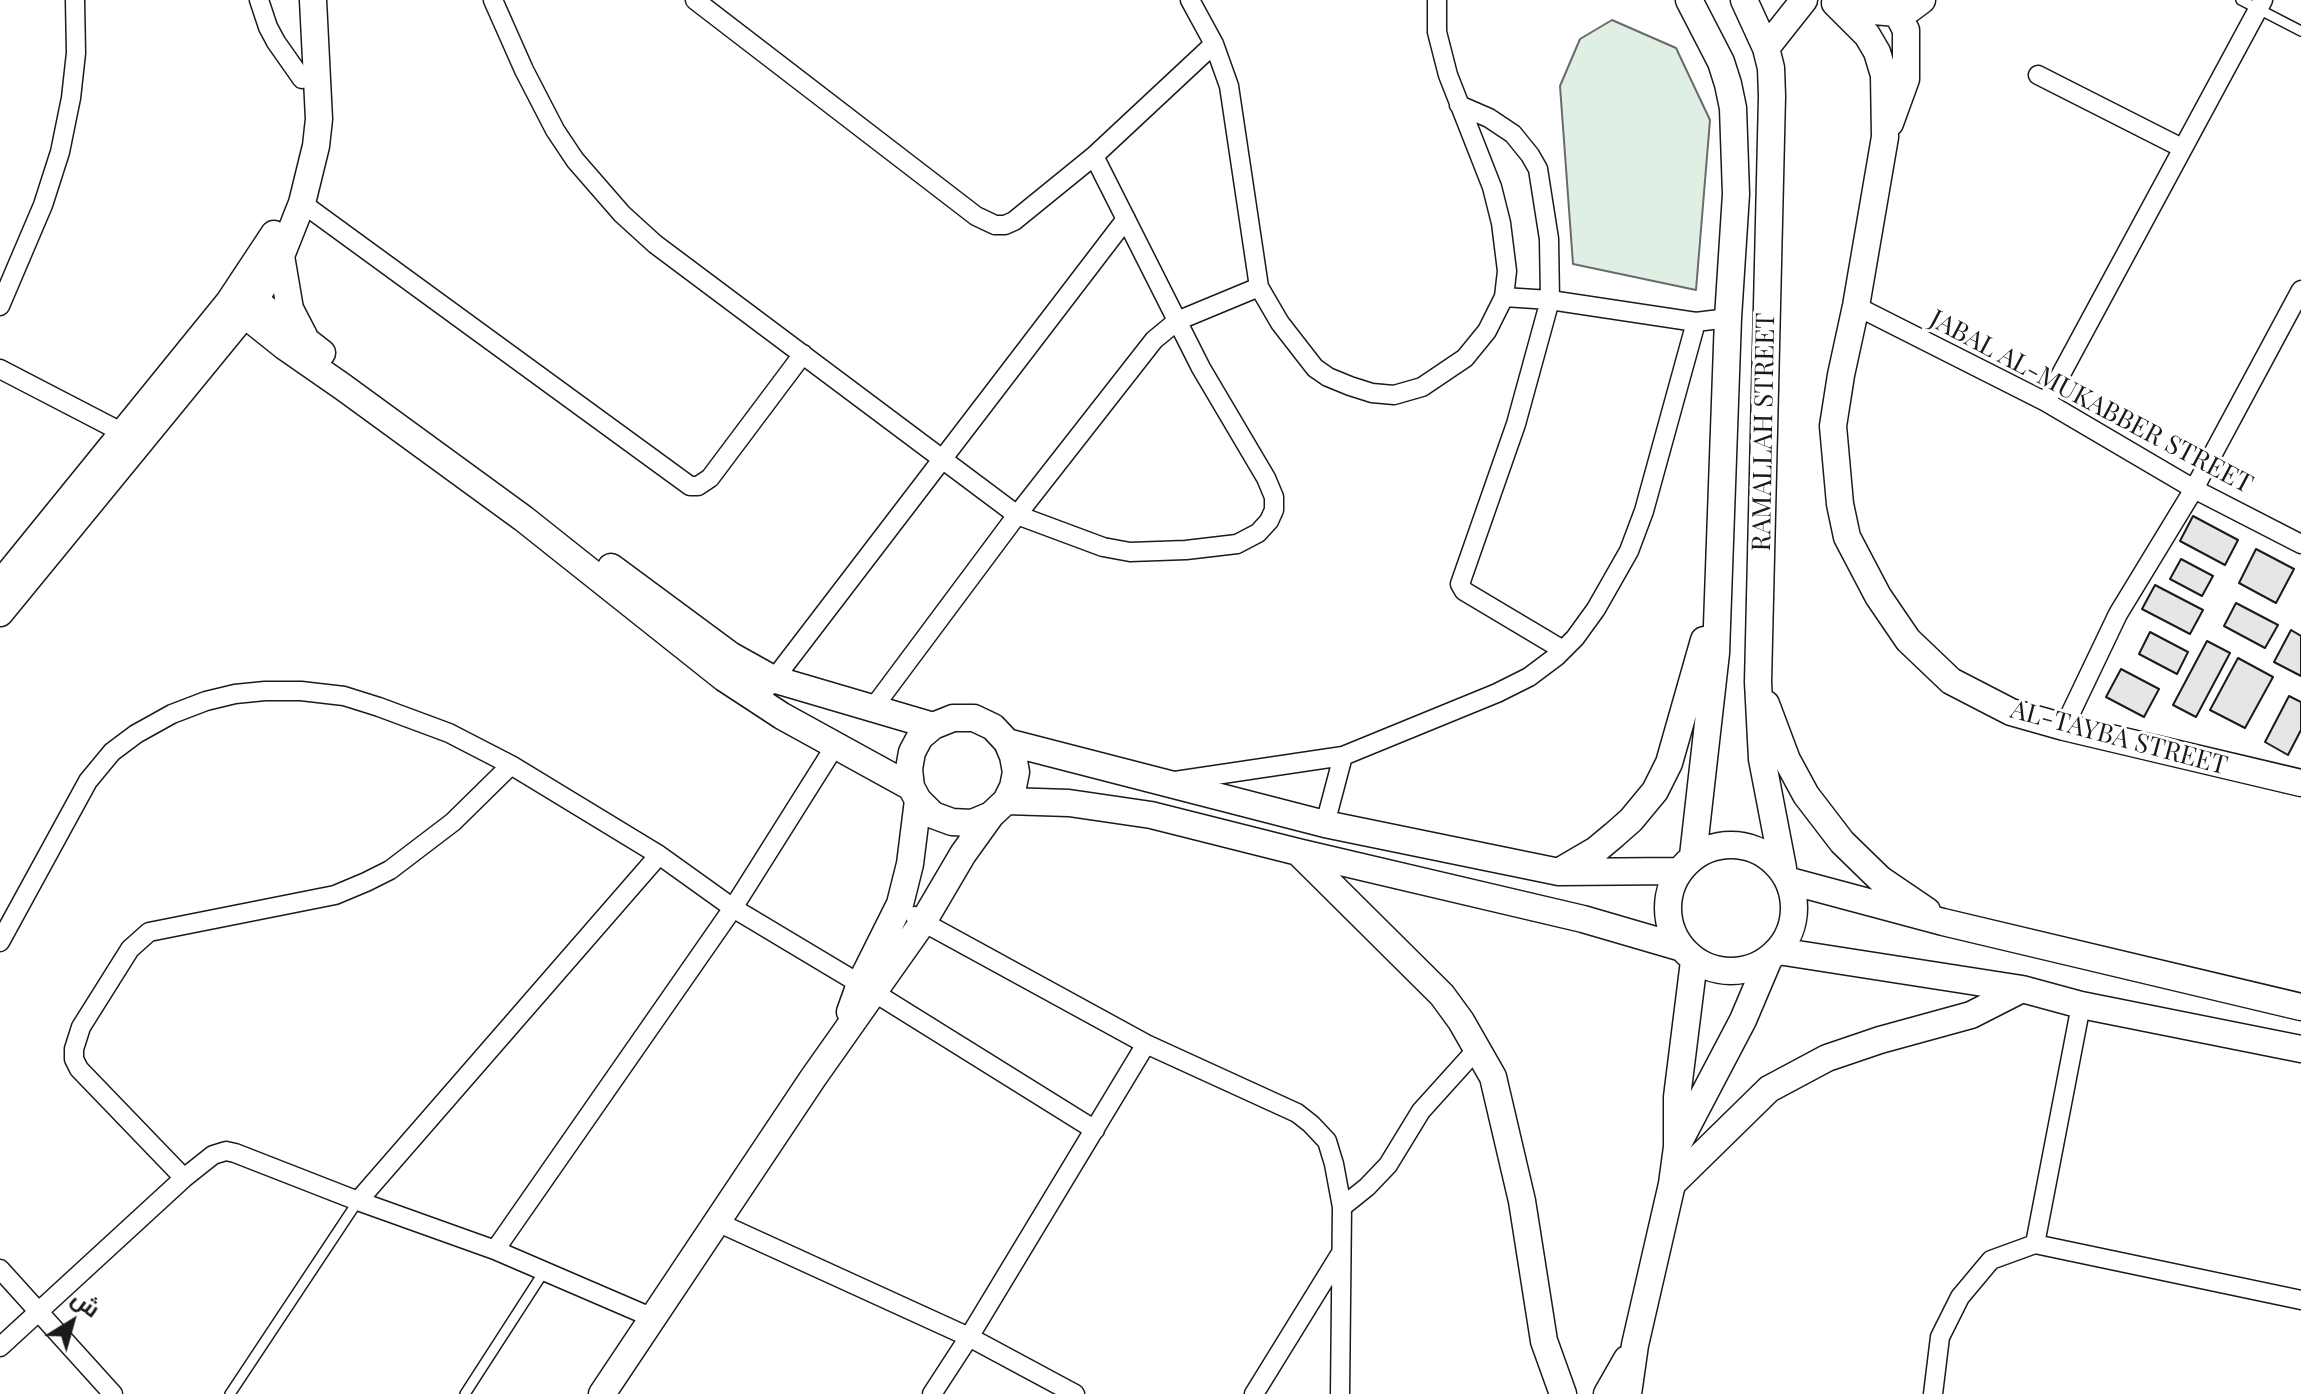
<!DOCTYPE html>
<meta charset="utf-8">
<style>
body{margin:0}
#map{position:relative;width:2301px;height:1394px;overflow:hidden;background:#fff;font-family:"Playfair Display",Cairo,serif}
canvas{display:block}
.north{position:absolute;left:32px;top:1282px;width:80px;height:80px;-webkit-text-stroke:6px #fff;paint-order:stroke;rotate:37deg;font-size:22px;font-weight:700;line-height:32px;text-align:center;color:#1a1a1a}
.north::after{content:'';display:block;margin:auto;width:28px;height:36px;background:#1a1a1a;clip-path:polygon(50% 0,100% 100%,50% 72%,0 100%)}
</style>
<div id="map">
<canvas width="2301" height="1394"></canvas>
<div class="north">ش</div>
</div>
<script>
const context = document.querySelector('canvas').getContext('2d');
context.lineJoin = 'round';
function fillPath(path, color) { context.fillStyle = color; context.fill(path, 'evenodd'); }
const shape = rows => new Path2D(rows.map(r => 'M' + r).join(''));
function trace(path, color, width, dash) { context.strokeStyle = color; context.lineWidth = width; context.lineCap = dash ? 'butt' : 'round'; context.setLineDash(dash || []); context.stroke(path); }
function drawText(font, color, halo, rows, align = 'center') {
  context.font = font + ' "Playfair Display",serif'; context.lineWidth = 6; context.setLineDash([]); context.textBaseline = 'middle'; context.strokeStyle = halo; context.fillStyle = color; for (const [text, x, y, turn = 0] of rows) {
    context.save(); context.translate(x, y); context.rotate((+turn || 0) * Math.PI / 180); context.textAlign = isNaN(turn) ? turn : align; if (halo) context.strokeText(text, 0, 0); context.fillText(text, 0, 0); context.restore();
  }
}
const green = shape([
 [1612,20,1676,48,1710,120,1696,290,1573,264,1560,86,1580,39,1612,20]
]);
fillPath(green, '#e0efe3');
trace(green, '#6a6a6a', 2);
const building = shape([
 [2193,516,2238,540,2225,565,2180,541,2193,516],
 [2256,549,2294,569,2276,603,2239,583,2256,549],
 [2181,559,2213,576,2202,596,2170,579,2181,559],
 [2155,585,2203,610,2190,634,2142,609,2155,585],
 [2236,603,2278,625,2265,648,2224,626,2236,603],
 [2291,630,2301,636,2301,676,2274,662,2291,630],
 [2150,632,2188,652,2177,674,2139,654,2150,632],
 [2207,641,2230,653,2196,717,2173,705,2207,641],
 [2238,658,2273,677,2245,728,2210,710,2238,658],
 [2121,669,2159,689,2144,717,2106,697,2121,669],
 [2289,696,2301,702,2301,730,2288,755,2265,742,2289,696]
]);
fillPath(building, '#e6e6e6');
trace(building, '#1a1a1a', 2);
const lane = shape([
 [2241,0,2301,31],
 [230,1394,358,1201],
 [465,1394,545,1270]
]);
const street = shape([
 [259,0,268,27,276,42,302,79],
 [493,0,524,70,555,130,575,160,622,214,655,244,1017,515,1103,547,1130,552,1186,550,1237,544,1258,533,1269,521,1274,510,1274,497,1266,478,1201,368,1094,156],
 [695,0,976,216,995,225,1005,225,1014,221,1094,156,1214,44],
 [1190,0,1214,44,1229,86,1259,287,1280,323,1315,368,1328,377,1350,386,1372,393,1394,395,1422,387,1465,358,1487,331,1504,297,1507,271,1501,223,1492,187,1448,75,1437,32,1437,0],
 [2038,75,2182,148],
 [1459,105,1489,118,1513,134,1530,155,1538,169,1549,239,1550,300,1516,424,1460,584,1464,591,1563,650],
 [302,203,690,486,698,486,710,478,803,354],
 [1504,297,1550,300,1696,322,1728,318],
 [0,306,43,205,60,152,71,98,76,53,75,0],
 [1856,306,2046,402,2194,489,2301,544],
 [0,369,133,438],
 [2046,402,2263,0],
 [768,687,1126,219],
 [873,708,1017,515,1154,340,1177,321,1259,287],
 [2064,727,2118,614,2194,489,2301,290],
 [1175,781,1343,756,1497,693,1529,677,1557,656,1575,638,1596,609,1629,551,1644,511,1696,322],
 [1325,824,1343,756],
 [915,916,923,922,1146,1044,1297,1113,1311,1124,1327,1141,1334,1164,1342,1207,1340,1394],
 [0,942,88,781,112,752,136,734,172,714,206,701,235,694,265,691,301,691,344,696,379,707,449,733,511,765,659,855,733,908,875,993,1095,1130],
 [184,1178,79,1069,74,1059,74,1049,81,1027,130,949,149,932,335,895,366,882,390,870,453,822,511,765],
 [358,1201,659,855],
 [1342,1207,1367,1187,1388,1165,1421,1111,1477,1049],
 [717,1222,969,1337,1075,1394],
 [2035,1244,2081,1005],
 [495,1250,733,908,835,746],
 [0,1269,113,1394],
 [0,1347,184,1178,213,1155,226,1151,235,1153,358,1201,495,1250,653,1318],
 [932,1394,969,1337,1146,1044],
 [1254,1394,1341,1253],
 [1933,1394,1940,1337,1960,1297,1991,1260,2035,1244,2301,1300]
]);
const secondary = shape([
 [1689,0,1721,62,1728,84,1733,108,1736,194,1728,318,1716,653,1693,856],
 [1744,0,1766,48,1771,68,1772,96,1758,682,1762,759,1783,868],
 [1890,0,1906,30,1906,79,1890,123],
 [1835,3,1867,35,1877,52,1884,75,1885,137,1856,306,1841,375,1833,426,1840,504,1847,537,1878,596,1908,640,1951,681,2011,712,2064,727,2301,783],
 [1836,3,1860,10,1898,13,1910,9,1922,0],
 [1766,48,1804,0],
 [281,256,290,309,304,336],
 [239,288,322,353],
 [229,302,284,346,343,387,524,519,724,678,782,716,911,787],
 [611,567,730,655,773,679,933,726],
 [0,584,229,302,274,234],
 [0,613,244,315,255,300,281,256,302,203,316,146,319,119,313,0],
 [1766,704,1787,760,1806,795,1842,842,1880,879,1927,911],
 [1007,742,1013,756,1016,772,1013,787,1006,801,991,815,972,823,952,822,933,815,918,800,911,787,909,769,912,752,920,737,933,726,953,718,974,718,993,727,1007,742,1325,824,1559,872,1679,871],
 [1006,801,1069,803,1151,815,1298,852,1583,919,1679,947],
 '1668 908a63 63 0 1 1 126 0a63 63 0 1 1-126 0Z',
 [1298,852,1442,995,1461,1021,1493,1077,1522,1201,1544,1341,1563,1394],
 [1560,871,1596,850,1614,835,1631,820,1655,791,1669,763,1704,640],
 [1790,881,1943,922,2301,1007],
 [1778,951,2022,989,2081,1005,2301,1049],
 [850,1012,860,984,900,904,910,864,918,800],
 [1680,1140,1743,1020,1768,961],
 [1672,1184,1769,1089,1827,1058,1880,1040,1971,1015,2022,989],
 [602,1394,813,1078,923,922,963,854,991,815],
 [1607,1394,1627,1359],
 [1628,1394,1635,1345,1672,1184,1677,1147,1677,1097,1694,961]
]);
trace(lane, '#1a1a1a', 12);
trace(street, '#1a1a1a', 21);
trace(secondary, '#1a1a1a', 29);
trace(lane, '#fff', 9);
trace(street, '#fff', 18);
trace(secondary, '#fff', 26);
drawText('26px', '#1a1a1a', '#fff', [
 ["JABAL AL-MUKABBER STREET",2091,402,28],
 ["RAMALLAH STREET",1764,432,-89],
 ["AL-TAYBA STREET",2119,738,15]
]);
</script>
